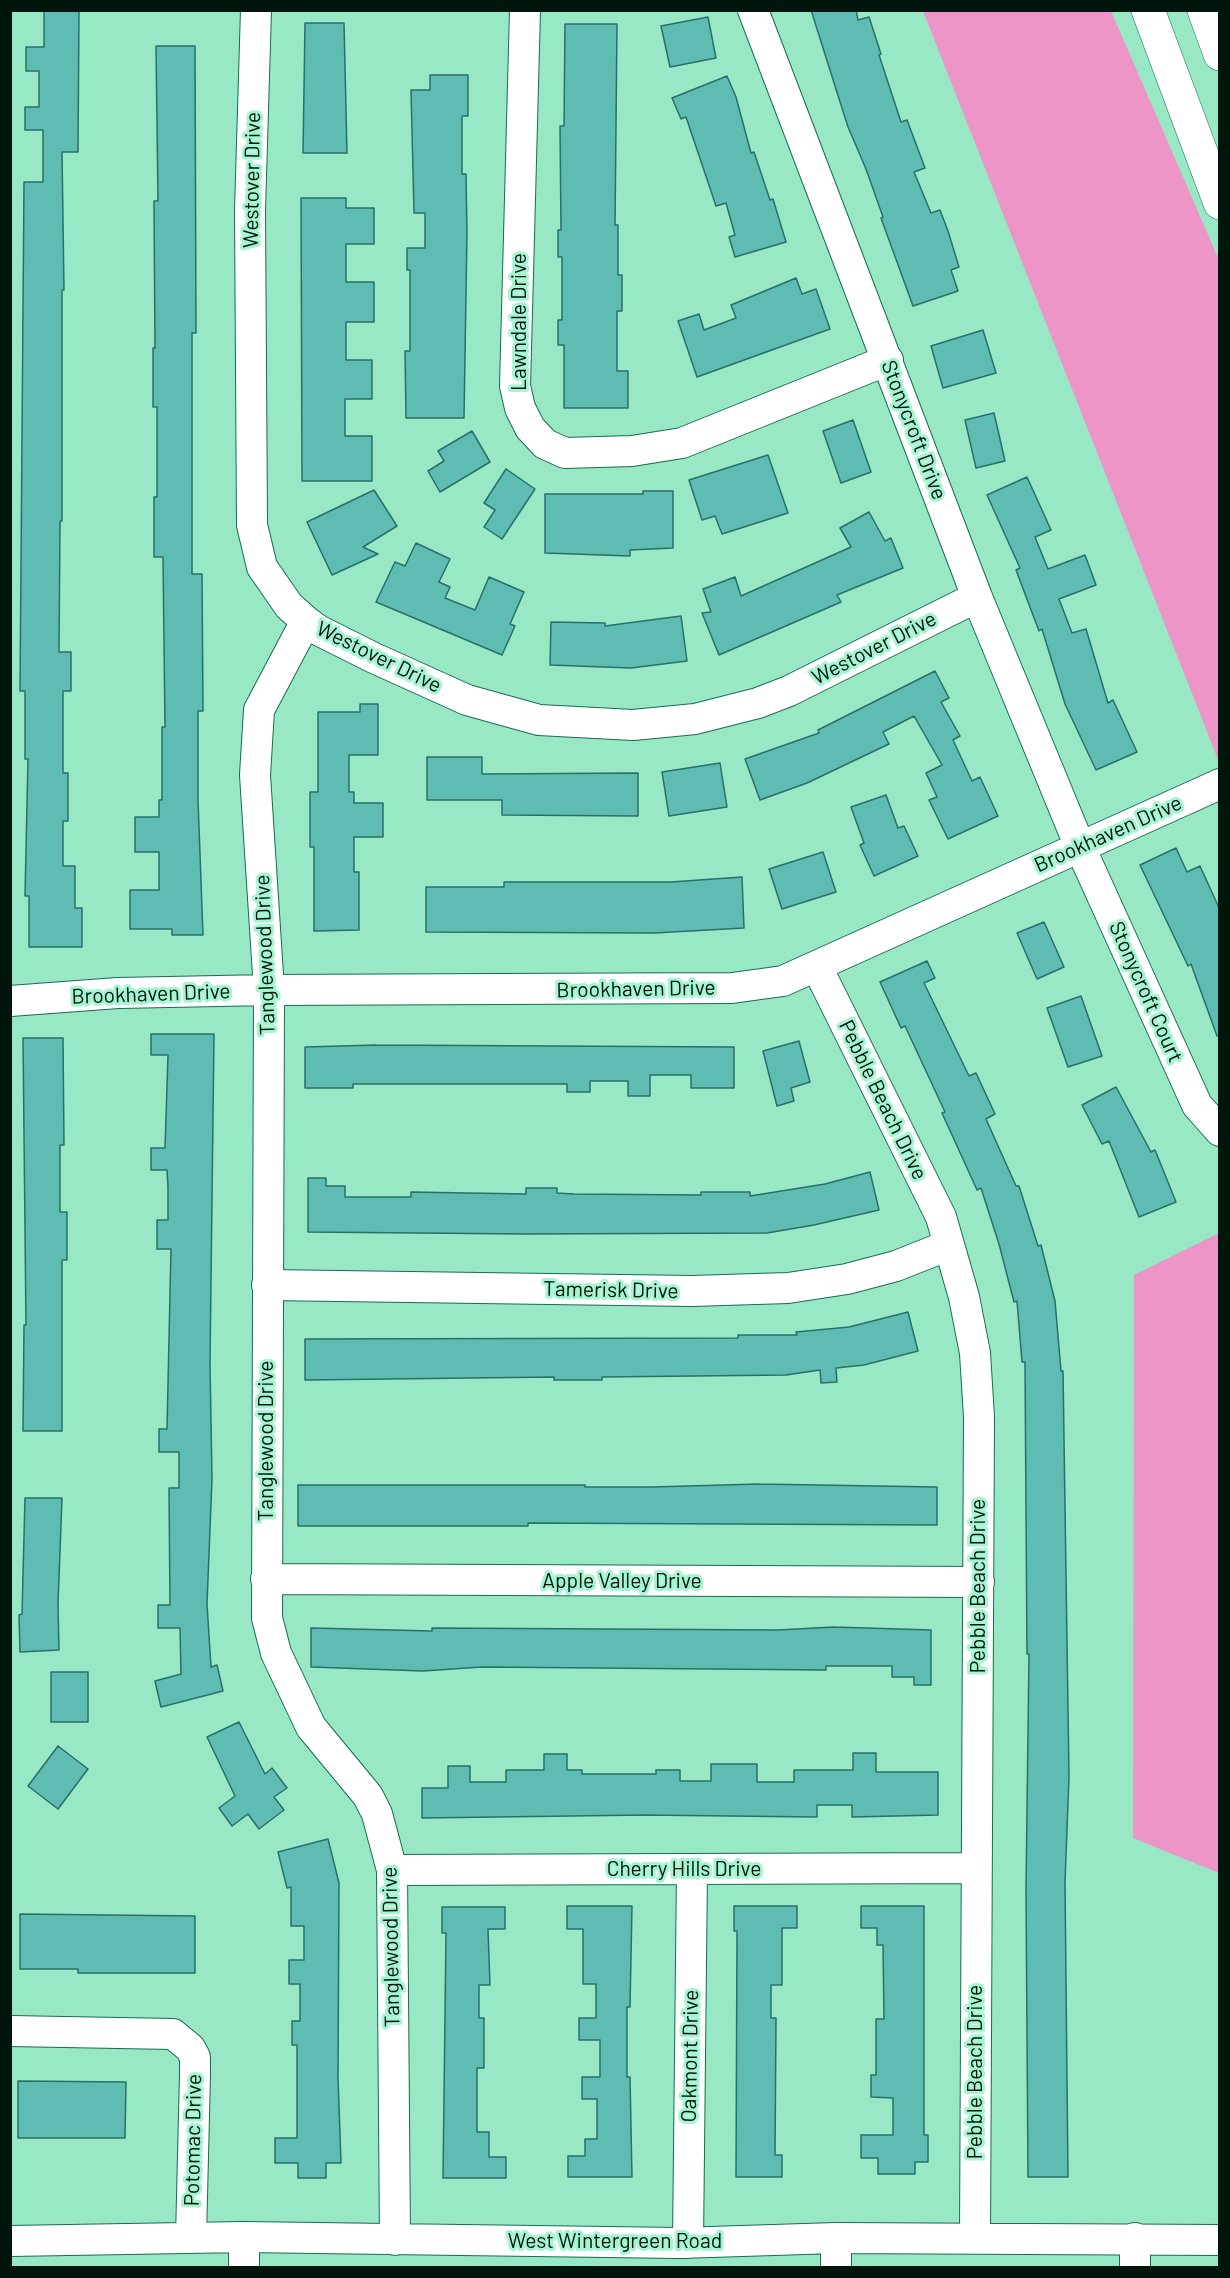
<!DOCTYPE html>
<style>
body{margin:0}
#map{position:relative;width:1230px;height:2278px;overflow:hidden;background:#98e7c5;font-family:Barlow,sans-serif}
canvas{display:block}
.frame{position:absolute;inset:0;border:12px solid #00150c;pointer-events:none}
</style>
<div id="map">
<canvas width="1230" height="2278"></canvas>
<div class="frame"></div>
</div>
<script>
const context = document.querySelector('canvas').getContext('2d');
context.lineJoin = 'round';
function fillPath(path, color) { context.fillStyle = color; context.fill(path, 'evenodd'); }
const shape = rows => new Path2D(rows.map(r => 'M' + r).join(''));
function trace(path, color, width, dash) { context.strokeStyle = color; context.lineWidth = width; context.lineCap = dash ? 'butt' : 'round'; context.setLineDash(dash || []); context.stroke(path); }
function drawText(font, color, halo, rows, align = 'center') {
  context.font = font + ' Barlow,sans-serif'; context.lineWidth = 6; context.setLineDash([]); context.textBaseline = 'middle'; context.strokeStyle = halo; context.fillStyle = color; for (const [text, x, y, turn = 0] of rows) {
    context.save(); context.translate(x, y); context.rotate((+turn || 0) * Math.PI / 180); context.textAlign = isNaN(turn) ? turn : align; if (halo) context.strokeText(text, 0, 0); context.fillText(text, 0, 0); context.restore();
  }
}
fillPath(shape([
 [923,11,1111,11,1219,260,1219,762],
 [1219,1233,1219,1873,1133,1838,1134,1275]
]), '#ee95c7');
const building = shape([
 [44,10,79,10,78,152,62,152,64,290,62,290,62,521,60,521,59,652,71,652,71,691,63,691,63,773,68,773,68,821,63,821,63,866,75,866,75,908,82,908,82,947,29,947,29,896,25,896,28,759,25,759,25,691,20,691,24,182,43,182,43,130,25,130,25,107,39,107,39,71,26,71,26,47,44,47,44,10],
 [811,10,856,10,858,20,869,17,881,54,879,55,901,122,907,120,925,168,914,172,931,213,940,210,948,231,959,267,951,270,958,291,913,306,881,218,883,217,866,169,848,127,811,10],
 [708,17,716,58,670,67,661,26,708,17],
 [305,23,344,23,347,153,303,153,305,23],
 [565,24,617,24,615,225,618,225,618,275,622,275,622,311,617,311,617,371,628,371,628,408,564,408,564,345,558,345,558,320,562,320,562,257,558,257,558,230,561,230,560,126,564,126,565,24],
 [156,46,195,46,196,333,192,333,192,574,202,574,203,711,198,711,198,800,203,935,172,935,172,929,130,929,130,890,159,890,159,852,135,852,135,817,159,817,159,800,162,800,162,727,165,727,163,557,154,557,154,497,157,497,157,407,153,407,153,348,155,348,154,201,158,201,156,46],
 [430,75,468,75,468,116,462,116,462,174,466,174,467,233,464,418,406,418,405,351,410,351,410,270,407,270,407,248,425,248,425,213,414,213,411,90,430,90,430,75],
 [727,76,736,97,751,153,754,152,770,200,773,199,786,242,735,257,729,237,735,235,726,203,716,206,686,117,681,119,672,98,727,76],
 [301,198,346,198,346,208,374,208,374,244,346,244,346,282,374,282,374,322,346,322,346,360,372,360,372,399,345,399,345,436,372,436,372,481,302,481,301,198],
 [796,278,802,294,816,289,830,329,697,377,678,321,699,314,704,330,736,318,731,305,796,278],
 [983,330,996,373,943,388,931,346,983,330],
 [994,413,1005,461,976,468,965,420,994,413],
 [853,420,871,472,841,483,823,431,853,420],
 [472,431,490,462,440,492,428,471,444,461,438,451,472,431],
 [768,455,788,513,722,534,715,516,702,520,689,480,768,455],
 [506,469,535,489,502,539,484,527,495,510,484,503,506,469],
 [1027,477,1051,530,1035,537,1048,569,1085,555,1096,585,1059,599,1072,633,1086,629,1108,703,1113,700,1137,752,1096,770,1065,704,1042,629,1039,631,1016,570,1020,568,987,495,1027,477],
 [374,490,397,526,363,547,378,554,332,575,307,522,374,490],
 [643,491,673,491,673,548,630,550,630,556,545,553,545,494,643,494,643,491],
 [869,512,885,541,891,538,903,568,837,595,841,602,719,655,702,613,711,612,703,589,735,577,741,596,851,547,840,528,869,512],
 [416,543,450,559,439,582,450,587,445,598,475,610,489,577,524,592,510,624,515,626,502,655,376,602,395,562,405,566,416,543],
 [681,616,687,661,631,668,550,665,551,622,605,623,605,626,681,616],
 [935,671,949,698,941,702,960,736,953,740,972,781,980,777,998,816,948,839,929,800,937,797,926,773,942,765,914,716,883,732,889,744,807,783,760,800,745,759,819,733,818,730,935,671],
 [360,704,378,704,378,755,349,755,349,792,354,792,354,803,383,803,383,837,354,837,354,872,359,872,359,930,314,931,314,847,310,847,310,792,318,792,318,712,360,712,360,704],
 [427,757,482,757,482,774,638,773,638,816,502,815,502,800,427,800,427,757],
 [720,763,727,807,669,816,662,772,720,763],
 [886,795,898,828,904,826,918,856,874,876,860,845,864,843,851,807,886,795],
 [1176,848,1187,872,1200,866,1220,910,1220,1036,1217,1036,1191,964,1188,966,1140,865,1176,848],
 [823,852,836,892,782,909,769,869,823,852],
 [742,877,744,928,654,933,426,932,426,887,504,887,504,882,671,882,742,877],
 [1044,922,1064,967,1037,979,1017,933,1044,922],
 [927,961,935,978,924,983,969,1076,976,1073,995,1114,986,1119,1016,1186,1019,1186,1038,1246,1041,1245,1055,1301,1061,1371,1063,1371,1069,1777,1065,1882,1068,2177,1028,2177,1026,1890,1029,1654,1027,1654,1025,1362,1022,1362,1017,1301,1014,1302,999,1244,981,1188,977,1190,942,1113,945,1112,905,1026,901,1028,880,982,927,961],
 [1081,996,1102,1056,1068,1067,1047,1008,1081,996],
 [151,1034,214,1034,210,1363,212,1479,207,1604,211,1667,217,1665,223,1691,161,1707,155,1681,181,1674,180,1628,158,1628,158,1605,170,1605,169,1488,179,1488,179,1452,159,1452,159,1429,167,1429,171,1249,157,1249,157,1220,168,1220,168,1187,167,1170,151,1170,151,1148,165,1148,168,1055,151,1055,151,1034],
 [23,1038,63,1038,64,1145,60,1145,60,1212,67,1212,67,1260,62,1260,62,1431,23,1431,24,1325,26,1325,23,1038],
 [799,1041,810,1082,791,1088,794,1101,777,1106,763,1051,799,1041],
 [376,1045,734,1047,734,1088,691,1088,691,1075,650,1075,650,1096,628,1096,628,1081,590,1081,590,1092,567,1092,567,1084,353,1084,353,1088,305,1088,305,1047,376,1045],
 [1116,1087,1151,1152,1155,1150,1176,1202,1139,1217,1109,1141,1102,1144,1082,1105,1116,1087],
 [870,1172,879,1210,814,1225,767,1233,526,1234,308,1232,308,1178,326,1178,326,1186,345,1186,345,1197,411,1197,411,1192,526,1194,526,1188,557,1188,557,1193,574,1194,701,1195,701,1192,750,1192,750,1196,825,1184,870,1172],
 [908,1312,918,1351,864,1365,836,1368,837,1382,821,1383,820,1370,786,1375,602,1377,602,1380,554,1380,554,1377,305,1380,305,1339,738,1338,738,1335,797,1335,796,1332,849,1327,908,1312],
 [759,1484,937,1487,937,1525,528,1523,528,1526,298,1526,298,1485,585,1485,585,1487,652,1487,759,1484],
 [25,1498,62,1498,58,1604,59,1650,20,1652,19,1615,22,1614,25,1498],
 [834,1627,931,1630,931,1685,914,1685,914,1677,892,1677,892,1666,826,1666,826,1670,482,1667,423,1671,311,1667,311,1628,432,1631,432,1628,778,1630,834,1627],
 [51,1672,88,1672,88,1722,51,1722,51,1672],
 [239,1722,265,1774,272,1768,287,1788,274,1797,284,1810,259,1829,248,1814,232,1826,219,1808,235,1796,207,1737,239,1722],
 [58,1746,88,1769,58,1809,28,1786,58,1746],
 [853,1753,876,1753,876,1772,938,1772,938,1815,852,1817,852,1805,817,1805,817,1817,644,1815,422,1818,422,1788,448,1788,448,1766,470,1766,470,1782,506,1782,506,1770,544,1770,544,1754,567,1754,567,1770,582,1770,582,1774,656,1774,656,1770,680,1770,680,1781,711,1781,711,1764,757,1764,757,1782,794,1782,794,1770,853,1770,853,1753],
 [328,1839,339,1883,338,2077,341,2163,326,2163,326,2178,298,2178,298,2163,275,2163,275,2138,297,2138,297,2045,292,2045,292,2021,300,2021,300,1984,289,1984,289,1960,304,1960,304,1926,291,1926,291,1887,287,1888,278,1852,328,1839],
 [567,1906,632,1906,630,2007,627,2007,627,2077,630,2077,632,2177,568,2177,568,2156,585,2156,585,2139,597,2139,597,2099,582,2099,582,2077,600,2077,600,2040,579,2040,579,2018,596,2018,596,1984,583,1984,583,1929,567,1929,567,1906],
 [734,1906,797,1906,797,1928,782,1928,782,1985,771,1985,771,2018,776,2018,775,2155,782,2155,782,2177,736,2177,737,1931,734,1931,734,1906],
 [861,1906,924,1906,924,2135,928,2135,928,2162,915,2162,915,2174,878,2174,878,2158,861,2158,861,2135,893,2135,893,2098,871,2097,871,2075,876,2075,876,2019,884,2019,883,1945,877,1945,877,1928,861,1928,861,1906],
 [442,1907,505,1907,505,1929,488,1929,490,1985,479,1985,479,2018,484,2018,484,2068,477,2068,477,2132,489,2132,489,2157,506,2157,506,2178,443,2178,446,1933,442,1933,442,1907],
 [20,1914,195,1916,195,1973,78,1973,78,1969,20,1969,20,1914],
 [18,2081,126,2082,125,2138,18,2138,18,2081]
]);
fillPath(building, '#5ebcb2');
trace(building, '#27716a', 1.5);
const minor = shape([
 [256,10,250,210,252,525,262,567,289,606,306,621,318,630,374,658,467,700,539,720,633,725,695,719,758,703,789,691,977,597],
 [525,10,515,386,520,408,530,428,545,444,565,453,632,451,682,443,888,360],
 [753,10,977,597,1080,847,1197,1105,1220,1131],
 [306,621,259,710,255,775,269,990,267,1618,276,1653,311,1727,368,1796,377,1814,392,1870,395,2240],
 [817,967,941,1217,964,1297,975,1353,979,1417,975,2238],
 [10,1001,118,993,269,990,732,988,783,981,1220,784],
 [267,1285,692,1291,788,1288,847,1279,896,1266,949,1245],
 [266,1579,979,1582],
 [392,1870,976,1868],
 [10,2031,173,2034,190,2048,195,2057,195,2074,191,2238],
 [244,2237,244,2268],
 [836,2238,836,2268],
 [10,2241,244,2237,679,2243,836,2238,1220,2240],
 [688,2243,692,1869],
 [1135,2268,1135,2238]
]);
const major = shape([
 [1148,10,1220,203],
 [1204,10,1220,54]
]);
trace(minor, '#176d51', 32);
trace(major, '#176d51', 34);
trace(minor, '#fff', 30);
trace(major, '#fff', 33);
drawText('21px', '#00150c', '#a5f4d2', [
 ["Westover Drive",252,180,-89],
 ["Lawndale Drive",519,322,-90],
 ["Stonycroft Drive",914,430,69],
 ["Westover Drive",874,648,-27],
 ["Westover Drive",379,657,26],
 ["Brookhaven Drive",1108,834,-24],
 ["Tanglewood Drive",265,955,-92],
 ["Brookhaven Drive",636,989,-1],
 ["Stonycroft Court",1146,992,66],
 ["Brookhaven Drive",151,994,-2],
 ["Pebble Beach Drive",883,1100,64],
 ["Tamerisk Drive",611,1290,1],
 ["Tanglewood Drive",266,1441,-90],
 ["Apple Valley Drive",622,1581],
 ["Pebble Beach Drive",978,1586,-90],
 ["Cherry Hills Drive",684,1869],
 ["Tanglewood Drive",391,1947,-91],
 ["Oakmont Drive",690,2056,-89],
 ["Pebble Beach Drive",975,2072,-90],
 ["Potomac Drive",193,2140,-89],
 ["West Wintergreen Road",615,2241]
]);
</script>
